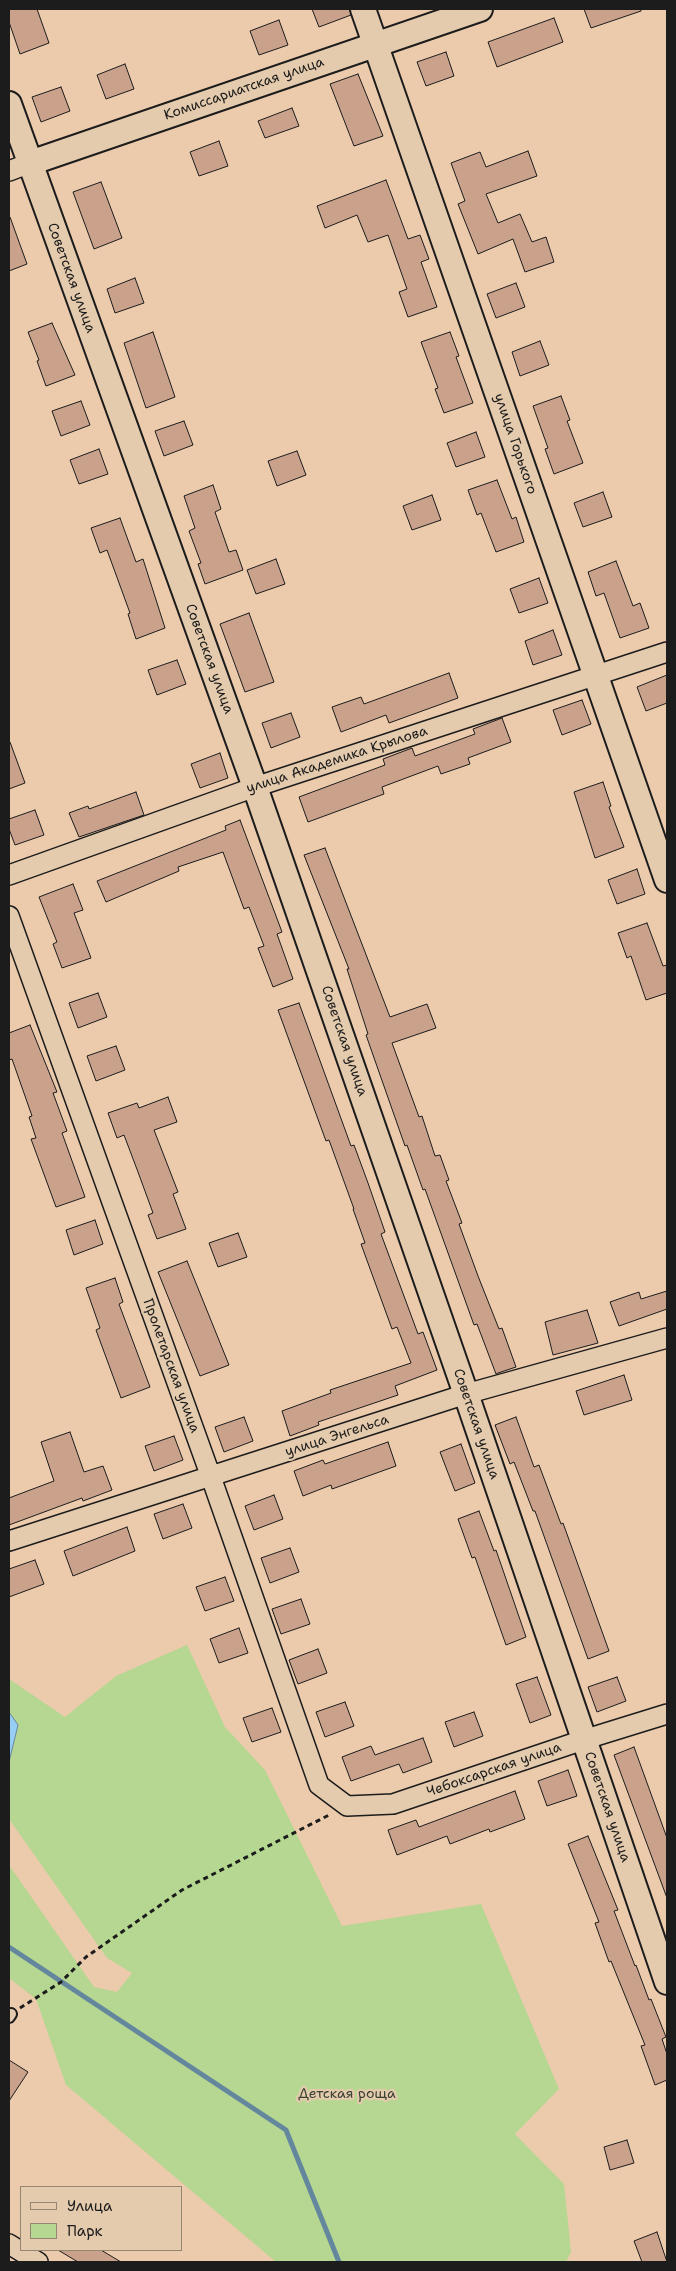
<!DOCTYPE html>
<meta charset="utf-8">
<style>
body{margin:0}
#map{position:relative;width:676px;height:2271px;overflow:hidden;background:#eccaac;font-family:"Shantell Sans",sans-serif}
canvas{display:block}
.frame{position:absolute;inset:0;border:10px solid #1c1c1c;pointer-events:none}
.legend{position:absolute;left:20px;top:2186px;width:162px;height:65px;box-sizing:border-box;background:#e5cbad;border:1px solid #958573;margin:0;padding:6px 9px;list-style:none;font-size:15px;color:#1c1c1c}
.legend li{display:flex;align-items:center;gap:10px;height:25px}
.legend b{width:25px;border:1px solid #958573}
</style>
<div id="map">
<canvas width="676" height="2271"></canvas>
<div class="frame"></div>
<ul class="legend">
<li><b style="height:6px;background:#e5cbad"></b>Улица</li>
<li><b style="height:14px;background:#b5d791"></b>Парк</li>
</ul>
</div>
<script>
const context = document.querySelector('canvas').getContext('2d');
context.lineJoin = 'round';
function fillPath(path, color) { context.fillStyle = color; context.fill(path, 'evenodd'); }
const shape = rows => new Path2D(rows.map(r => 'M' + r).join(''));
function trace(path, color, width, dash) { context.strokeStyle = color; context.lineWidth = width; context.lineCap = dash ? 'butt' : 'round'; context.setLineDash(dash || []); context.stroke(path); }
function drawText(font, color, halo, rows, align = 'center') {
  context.font = font + ' "Shantell Sans",sans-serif'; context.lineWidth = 4.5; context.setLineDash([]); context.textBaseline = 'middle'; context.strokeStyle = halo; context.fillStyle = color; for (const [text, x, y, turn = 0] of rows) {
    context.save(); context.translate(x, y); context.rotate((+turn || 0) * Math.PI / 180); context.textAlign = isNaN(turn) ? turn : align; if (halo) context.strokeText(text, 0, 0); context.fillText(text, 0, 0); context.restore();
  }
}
fillPath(shape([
 [187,1645,225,1727,265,1770,342,1926,481,1904,559,2089,515,2134,564,2184,571,2252,566,2262,276,2262,66,2085,36,1999,9,1978,9,1865,94,1987,117,1992,132,1973,107,1958,9,1819,9,1762,18,1725,9,1712,9,1679,65,1717,116,1676]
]), '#b5d791');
const water = shape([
 [9,1712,18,1725,9,1762,9,1712]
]);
fillPath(water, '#96cef5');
trace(water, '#65879e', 1);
trace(shape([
 [9,1947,286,2130,339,2262]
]), '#65879e', 5);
const building = shape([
 [9,9,37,9,49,43,20,54,9,22,9,9],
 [312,9,350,9,351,15,319,27,312,9],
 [584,9,641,9,641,11,591,28,584,9],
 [554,18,563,42,497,67,488,42,554,18],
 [279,20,288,45,259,55,250,31,279,20],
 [446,52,454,76,426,86,417,62,446,52],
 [125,64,134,89,106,99,97,75,125,64],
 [358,74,383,136,354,146,330,84,358,74],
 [61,87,70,111,41,122,32,97,61,87],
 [292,108,299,126,265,138,258,121,292,108],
 [219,141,228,166,199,176,190,152,219,141],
 [528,151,537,176,486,194,498,223,520,214,532,242,546,237,554,262,525,272,513,239,478,254,458,204,465,201,451,163,480,152,486,167,528,151],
 [386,180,408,239,420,235,429,259,421,262,437,307,408,317,399,292,407,289,388,235,368,242,357,215,325,228,317,206,386,180],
 [101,182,122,238,94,249,73,192,101,182],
 [9,217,10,217,27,264,9,271,9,217],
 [135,278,144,303,115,313,107,289,135,278],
 [516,283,525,307,496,318,487,294,516,283],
 [52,323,75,375,46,386,37,361,39,360,28,332,52,323],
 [153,332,175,397,146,408,124,343,153,332],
 [450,332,459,356,456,357,473,403,444,413,435,389,438,388,421,342,450,332],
 [540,341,549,365,520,376,512,352,540,341],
 [561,396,570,420,567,421,583,463,554,474,545,449,548,448,533,406,561,396],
 [81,401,90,425,61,436,52,411,81,401],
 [184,421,193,445,164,456,155,431,184,421],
 [476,432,485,457,456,467,447,443,476,432],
 [99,449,108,474,79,484,70,460,99,449],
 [297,451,306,475,277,486,268,461,297,451],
 [497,480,512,519,516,517,524,542,496,552,481,513,477,515,468,490,497,480],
 [213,485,221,509,215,512,229,552,236,550,243,570,205,584,198,564,201,563,189,531,195,528,184,496,213,485],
 [603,492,612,517,583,527,574,503,603,492],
 [432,495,441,520,412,530,403,506,432,495],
 [120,518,136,562,143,559,165,628,136,639,128,614,130,613,107,550,100,553,91,528,120,518],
 [276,559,285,584,256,594,247,570,276,559],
 [616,561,633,606,640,603,649,628,620,638,604,593,596,596,588,572,616,561],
 [539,578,548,603,519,613,510,589,539,578],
 [249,613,274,682,245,692,220,624,249,613],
 [553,630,562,655,533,665,525,641,553,630],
 [177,660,186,684,157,695,148,670,177,660],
 [449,673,458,698,389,723,386,715,341,732,332,707,361,697,364,704,449,673],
 [667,675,667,703,646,711,637,687,667,675],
 [582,700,591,724,562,735,553,710,582,700],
 [291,713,300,737,271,748,262,723,291,713],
 [502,718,511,742,468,758,470,764,441,774,438,766,382,787,384,794,308,822,299,797,385,765,383,759,412,748,415,756,475,734,473,729,502,718],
 [9,742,10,742,25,783,9,789,9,742],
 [220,753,228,778,200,788,191,764,220,753],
 [603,782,611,806,609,807,624,847,595,858,574,792,603,782],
 [136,792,144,815,79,837,69,813,88,806,89,809,136,792],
 [35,810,44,835,15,845,9,829,9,819,35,810],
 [240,820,282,932,277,934,293,979,273,987,258,948,264,946,249,907,244,909,223,852,178,867,179,871,106,902,97,881,226,830,225,826,240,820],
 [325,848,390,1017,427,1004,436,1028,392,1043,419,1117,422,1116,435,1156,440,1155,449,1180,446,1181,462,1223,459,1224,478,1276,499,1329,502,1328,516,1367,498,1373,496,1374,477,1324,474,1325,425,1189,423,1190,407,1145,405,1146,366,1035,368,1034,347,969,349,969,304,855,325,848],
 [637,869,645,894,617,904,608,880,637,869],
 [73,884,83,910,74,913,91,958,62,968,53,944,57,942,39,897,73,884],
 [647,923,663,966,667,965,667,993,646,1000,631,956,627,958,618,933,647,923],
 [98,993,107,1017,78,1028,69,1003,98,993],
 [299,1003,351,1146,354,1145,368,1183,385,1232,381,1234,418,1334,423,1332,437,1370,395,1386,398,1395,318,1422,319,1425,290,1436,282,1411,331,1393,330,1390,411,1363,397,1327,392,1329,361,1244,365,1243,353,1209,354,1209,329,1140,326,1141,278,1010,299,1003],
 [30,1025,57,1092,53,1093,67,1131,62,1133,85,1197,56,1207,31,1139,36,1138,29,1117,32,1116,12,1059,9,1060,9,1033,30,1025],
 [116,1046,125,1070,96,1081,87,1056,116,1046],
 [168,1097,177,1122,154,1130,178,1192,173,1194,186,1229,157,1239,148,1215,153,1213,138,1172,124,1135,117,1138,108,1113,137,1103,139,1108,168,1097],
 [95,1220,103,1244,74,1255,66,1230,95,1220],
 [238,1233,247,1257,218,1267,209,1243,238,1233],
 [187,1261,229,1365,200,1376,158,1272,187,1261],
 [115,1278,123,1302,119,1304,150,1387,121,1398,96,1330,100,1328,86,1288,115,1278],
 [667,1291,667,1309,619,1326,610,1302,639,1292,641,1299,667,1291],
 [587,1310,598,1343,553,1355,545,1322,587,1310],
 [624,1375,632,1400,584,1415,576,1391,624,1375],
 [244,1417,253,1441,224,1452,215,1427,244,1417],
 [516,1417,534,1467,539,1465,561,1524,563,1523,609,1651,588,1659,535,1511,533,1511,514,1462,510,1464,495,1425,516,1417],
 [70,1432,84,1472,103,1466,112,1490,83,1501,82,1498,9,1525,9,1498,54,1481,41,1442,70,1432],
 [174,1436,183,1460,154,1471,145,1446,174,1436],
 [388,1442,396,1466,332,1489,331,1485,303,1496,294,1471,323,1460,325,1464,388,1442],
 [461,1444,475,1483,455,1491,440,1452,461,1444],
 [274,1495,283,1519,254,1530,245,1506,274,1495],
 [183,1504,192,1528,163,1539,154,1514,183,1504],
 [479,1511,494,1551,496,1550,526,1637,506,1645,475,1557,472,1558,458,1519,479,1511],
 [127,1527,135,1551,73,1576,64,1551,127,1527],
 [290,1548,299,1572,270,1583,261,1558,290,1548],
 [35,1560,44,1584,9,1597,9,1569,35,1560],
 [225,1577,234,1601,205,1611,196,1587,225,1577],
 [301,1599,310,1624,281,1634,272,1609,301,1599],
 [239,1628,248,1653,219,1663,210,1639,239,1628],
 [318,1649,327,1673,298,1684,289,1660,318,1649],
 [537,1677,551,1715,530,1723,516,1684,537,1677],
 [617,1677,626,1701,597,1712,588,1687,617,1677],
 [345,1702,354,1726,325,1737,316,1712,345,1702],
 [272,1708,281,1732,252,1742,243,1718,272,1708],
 [474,1712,483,1736,454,1747,445,1722,474,1712],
 [423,1738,432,1762,403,1773,399,1764,351,1781,342,1757,371,1746,375,1755,423,1738],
 [634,1747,667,1838,667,1898,614,1755,634,1747],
 [568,1770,577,1796,547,1806,538,1781,568,1770],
 [515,1791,525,1819,490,1832,489,1829,450,1844,447,1836,397,1855,388,1830,416,1820,419,1827,515,1791],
 [588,1836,618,1910,614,1911,635,1966,636,1965,649,2000,651,1999,666,2037,662,2039,667,2054,667,2080,655,2085,641,2046,645,2045,611,1961,609,1962,595,1923,599,1922,568,1844,588,1836],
 [9,2060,28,2072,9,2101,9,2060],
 [627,2140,634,2163,610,2170,604,2147,627,2140],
 [657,2232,667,2262,642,2262,634,2241,657,2232],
 [58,2250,101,2250,121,2262,78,2262,58,2250]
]);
fillPath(building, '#caa28c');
trace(building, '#1c1c1c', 1);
const service = shape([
 [9,2017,11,2014]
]);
const minor = shape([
 [9,171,30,163],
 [9,875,255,787,667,652],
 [9,916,211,1477,319,1785,347,1806,393,1804,583,1740,667,1714],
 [9,1541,466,1394,667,1338],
 [9,2244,38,2262]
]);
const tertiary = shape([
 [363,9,667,880],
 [9,104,255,787,466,1394,667,1982],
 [30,163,480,9]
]);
trace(service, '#1c1c1c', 14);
trace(minor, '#1c1c1c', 22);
trace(tertiary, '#1c1c1c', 28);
trace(shape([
 [20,2008,61,1982,86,1957,182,1890,331,1814]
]), '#1c1c1c', 3, [5, 4]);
trace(service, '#e5cbad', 10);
trace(minor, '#e5cbad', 19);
trace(tertiary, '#e5cbad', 24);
drawText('14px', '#1c1c1c', '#e5cbad', [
 ["Комиссариатская улица",244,89,-19],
 ["Советская улица",71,278,70],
 ["улица Горького",515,444,71],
 ["Советская улица",209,659,70],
 ["улица Академика Крылова",337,760,-18],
 ["Советская улица",344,1041,71],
 ["Пролетарская улица",171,1366,70],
 ["Советская улица",476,1424,71],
 ["улица Энгельса",337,1436,-18],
 ["Чебоксарская улица",494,1770,-19],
 ["Советская улица",607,1807,71]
]);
drawText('14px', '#3b4133', '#e5cbad', [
 ["Детская роща",347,2094]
]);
</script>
